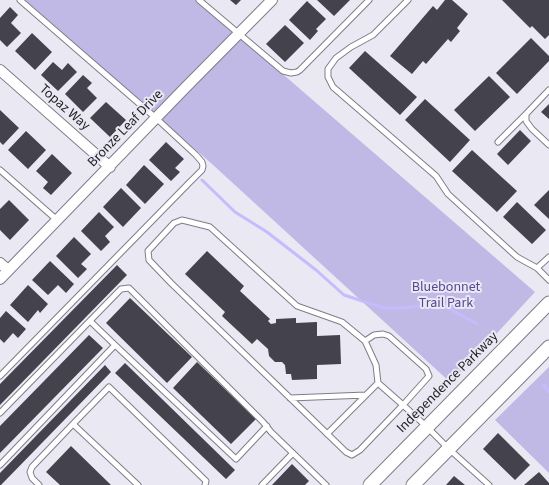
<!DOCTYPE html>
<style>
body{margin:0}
canvas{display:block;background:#e9e8f3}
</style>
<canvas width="549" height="485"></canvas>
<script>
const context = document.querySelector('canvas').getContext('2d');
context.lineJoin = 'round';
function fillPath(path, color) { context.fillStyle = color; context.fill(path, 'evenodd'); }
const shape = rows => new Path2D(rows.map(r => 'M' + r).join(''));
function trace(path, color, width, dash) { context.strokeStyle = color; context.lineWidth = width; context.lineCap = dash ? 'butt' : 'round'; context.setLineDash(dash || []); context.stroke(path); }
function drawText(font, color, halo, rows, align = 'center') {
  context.font = font + ' "Source Sans 3",sans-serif'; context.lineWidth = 4; context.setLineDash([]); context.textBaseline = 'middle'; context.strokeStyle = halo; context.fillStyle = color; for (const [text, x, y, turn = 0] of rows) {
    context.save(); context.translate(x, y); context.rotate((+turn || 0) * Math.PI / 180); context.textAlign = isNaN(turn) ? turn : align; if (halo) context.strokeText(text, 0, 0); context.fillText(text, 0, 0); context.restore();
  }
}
fillPath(shape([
 [25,0,197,0,535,292,451,383,212,164],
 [549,367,549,473,495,420]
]), '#c0b9e6');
trace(shape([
 [202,180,235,212,267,232,316,270,344,295,384,308,402,308,421,306,448,308,477,324],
 [544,385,549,392]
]), '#c6bbfd', 3);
fillPath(shape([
 [230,0,241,0,236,5],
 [317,0,350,0,334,16],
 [445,0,452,0,468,14,457,28,460,31,451,42,448,39,426,64,423,61,412,74,390,56,433,6,437,10],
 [502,0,549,0,549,35,545,39,532,26,530,28],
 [307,1,326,19,316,29,318,31,310,40,289,20],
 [10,7,18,15,11,23,21,33,7,47,0,40,0,18],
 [285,25,304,43,285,62,266,44],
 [32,33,52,52,35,70,15,51],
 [531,38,549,56,549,61,517,94,496,73],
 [365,51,417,97,400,115,349,68],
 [53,62,62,70,68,63,77,72,58,91,41,75],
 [83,75,92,83,87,88,97,98,83,112,65,94],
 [489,76,510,97,475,131,454,110],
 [425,99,470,140,450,162,405,120],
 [106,102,126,120,110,137,90,118],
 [549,104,549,119,541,112],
 [0,110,19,128,3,145,0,142],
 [520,130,531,141,508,165,497,154],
 [26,131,46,150,28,169,8,150],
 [166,142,184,159,175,168,180,172,171,181,149,160],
 [472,150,517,191,497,212,452,171],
 [52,154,72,173,51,195,43,188,48,182,36,171],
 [144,165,164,184,145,204,126,185],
 [121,188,141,208,123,227,103,207],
 [549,190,549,219,534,205],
 [9,200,29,220,10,240,0,230,0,209],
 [517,202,546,230,532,244,503,217],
 [99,212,114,227,105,236,110,242,101,251,81,231],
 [74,237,91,254,81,264,87,269,78,278,56,256],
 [207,251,244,286,240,291,270,319,268,321,271,324,276,323,276,319,296,318,296,323,317,322,317,336,340,335,341,364,317,365,317,379,292,380,291,374,286,374,285,365,282,362,275,362,269,356,268,349,257,339,252,344,222,316,225,312,185,274],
 [50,261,74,284,66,293,58,285,48,295,32,280],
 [117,265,127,275,0,405,0,384],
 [28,285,48,304,40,313,38,310,28,322,10,305],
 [130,298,192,357,167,383,106,323],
 [6,311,26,329,18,338,13,333,4,343,0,339,0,318],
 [89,335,103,348,0,453,0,426],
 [197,362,256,419,231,444,173,388],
 [125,363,235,470,226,479,115,373],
 [105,365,111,372,1,485,0,485,0,473],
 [498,433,530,465,515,480,483,449],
 [71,446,111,485,60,485,46,472],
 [292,464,309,481,305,485,272,485],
 [539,472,549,483,549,485,524,485],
 [454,476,465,485,446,485]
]), '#44424c');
const lane = shape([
 [199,0,283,71,291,73,297,72,300,70,369,0],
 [408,0,373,35,351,47,336,58,328,69,328,77,333,87,436,176,448,194,517,257,537,268,549,257],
 [549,90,526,114,526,121,532,129,549,145],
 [498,142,526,114],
 [0,170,57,220],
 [537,268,549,280],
 [365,341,374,335,383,334,389,336,426,369,429,376,403,405,360,450,352,455,346,452,171,283,149,260,148,251,174,223,182,220,210,227,297,306,342,322,365,341,376,365,378,383,403,405,427,427,449,449,489,485],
 [115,345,236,459,267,426],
 [0,376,187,185,202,170,203,166,202,162,196,155,157,119,20,0],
 [290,398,366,395],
 [0,413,121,289,129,288,263,422,271,432,326,485],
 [73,424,109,387,206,481,205,485],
 [327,434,378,383],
 [0,465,115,345,90,321],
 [39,485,32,478,30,472,32,467,73,424,138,485],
 [262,485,293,453]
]);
const street = shape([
 [0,70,110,167],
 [0,263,8,270],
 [0,279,183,90,272,0]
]);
const secondary = shape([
 [370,485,549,303],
 [413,485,549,347]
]);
trace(lane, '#7f7d88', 7);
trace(street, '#7f7d88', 12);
trace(secondary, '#7f7d88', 15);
trace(lane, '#fff', 5);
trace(street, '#fff', 10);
trace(secondary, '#fff', 13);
drawText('14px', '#1f1f23', '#e9e8f3', [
 ["Topaz Way",64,108,41],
 ["Bronze Leaf Drive",126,129,-46],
 ["Independence Parkway",448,383,-45]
]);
drawText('14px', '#594794', '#e9e8f3', [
 ["Bluebonnet",446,288],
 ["Trail Park",446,304]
]);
</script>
